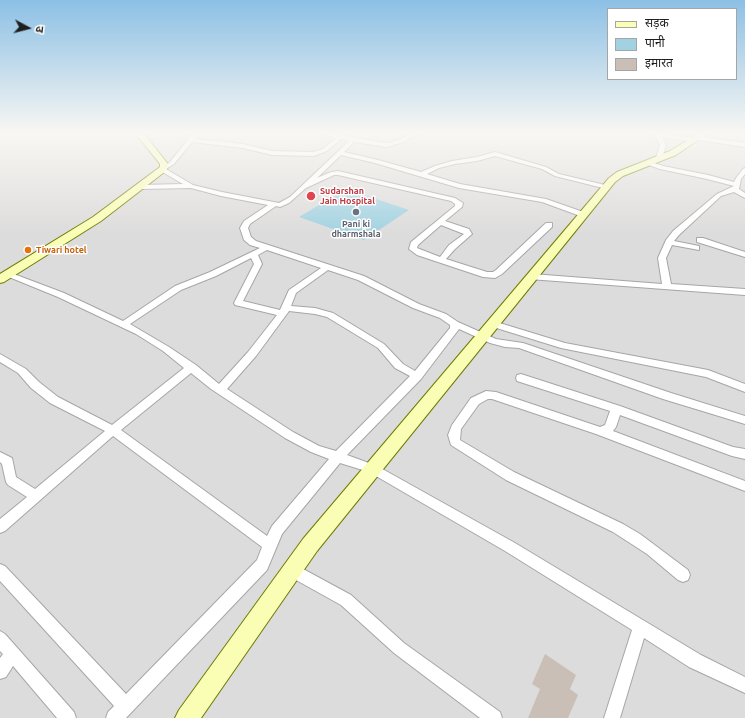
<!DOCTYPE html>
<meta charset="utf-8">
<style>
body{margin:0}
#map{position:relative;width:745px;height:718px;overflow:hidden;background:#f1ede5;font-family:Ubuntu,"Noto Sans Devanagari",sans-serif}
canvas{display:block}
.legend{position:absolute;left:607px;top:8px;width:130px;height:72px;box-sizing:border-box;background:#fff;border:1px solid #a5a5a5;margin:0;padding:5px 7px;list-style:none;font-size:12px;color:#1f1f1f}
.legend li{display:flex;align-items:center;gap:8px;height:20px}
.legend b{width:20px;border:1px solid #a5a5a5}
.north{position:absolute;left:8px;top:8px;width:40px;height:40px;-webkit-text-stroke:3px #fff;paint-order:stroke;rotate:97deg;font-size:11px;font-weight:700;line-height:16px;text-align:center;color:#1f1f1f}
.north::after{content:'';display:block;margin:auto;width:14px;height:18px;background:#1f1f1f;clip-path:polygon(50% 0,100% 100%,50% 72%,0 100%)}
</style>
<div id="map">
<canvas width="745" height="718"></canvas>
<ul class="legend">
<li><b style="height:5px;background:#fafeb5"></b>सड़क</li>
<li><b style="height:11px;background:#a2d2e1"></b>पानी</li>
<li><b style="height:11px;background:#c9bfb7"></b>इमारत</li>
</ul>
<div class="north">उ</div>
</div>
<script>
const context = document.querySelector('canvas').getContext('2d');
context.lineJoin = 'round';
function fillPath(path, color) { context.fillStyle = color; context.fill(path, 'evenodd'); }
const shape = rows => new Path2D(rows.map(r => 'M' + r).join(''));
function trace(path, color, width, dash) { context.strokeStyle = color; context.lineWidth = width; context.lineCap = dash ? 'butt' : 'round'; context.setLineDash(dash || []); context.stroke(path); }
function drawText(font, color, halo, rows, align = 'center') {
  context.font = font + ' Ubuntu,sans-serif'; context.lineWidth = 3; context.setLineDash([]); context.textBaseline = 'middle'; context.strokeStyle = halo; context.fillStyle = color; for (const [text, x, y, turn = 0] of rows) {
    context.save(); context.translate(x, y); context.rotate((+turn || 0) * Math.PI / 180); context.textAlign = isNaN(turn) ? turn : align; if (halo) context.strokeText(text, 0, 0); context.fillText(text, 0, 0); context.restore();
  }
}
fillPath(shape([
 [0,134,745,134,745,718,0,718]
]), '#dddcdc');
fillPath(shape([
 [346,189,409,210,364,240,299,217]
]), '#a2d2e1');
fillPath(shape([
 [545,654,576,675,570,689,578,695,568,718,528,718,540,689,532,684]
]), '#c9bfb7');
const street = shape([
 [193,134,199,134,195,139,243,144,272,151,313,152,323,149,336,138,326,135,325,134,333,134,387,143,399,140,411,134,417,134,403,142,387,147,354,142,344,152,378,160,421,172,435,166,452,161,477,157,495,152,546,167,559,174,609,186,610,187,607,189,555,176,542,169,495,156,477,161,455,164,439,168,427,174,460,184,546,199,586,213,586,217,583,217,542,202,459,188,375,163,341,155,317,178,331,172,338,171,455,198,463,203,462,207,445,221,469,229,472,234,455,249,446,259,487,272,493,272,496,270,546,223,552,223,552,227,502,274,495,278,483,277,417,255,409,249,411,242,455,206,455,204,451,201,338,175,334,175,306,188,289,203,280,207,276,206,250,224,248,228,251,237,256,241,364,276,419,304,446,314,458,322,496,339,523,343,671,393,745,416,745,424,663,399,519,348,505,347,490,343,459,329,421,379,347,455,377,466,515,543,701,655,745,677,745,693,689,667,644,638,620,718,604,718,632,630,505,551,369,472,340,463,282,534,267,570,126,718,106,718,108,712,114,706,0,581,0,564,5,566,126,694,257,560,262,547,113,436,5,531,0,533,0,519,27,497,8,485,6,482,2,464,0,462,0,452,12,458,16,477,35,489,105,431,50,403,31,388,18,373,0,362,0,354,26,369,39,382,58,397,112,425,184,368,163,351,136,334,58,297,4,275,8,272,11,273,64,293,123,321,175,286,210,272,260,248,250,245,244,240,240,228,244,221,268,205,221,196,191,188,141,189,138,187,141,185,183,184,159,170,170,162,187,141,187,139,193,134],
 [341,139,349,141,290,197,279,203,222,192,193,185,166,169,174,164,192,142,243,148,272,155,314,156,327,151,341,139],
 [441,225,464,234,449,245,440,257,417,248,418,245,441,225],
 [267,250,321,268,289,290,280,310,243,301,262,264,258,255,267,250],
 [251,258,254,264,234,303,235,305,277,315,248,352,219,384,196,365,169,347,130,324,181,290,216,276,251,258],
 [328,270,358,280,413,308,440,318,450,325,450,328,415,371,403,364,384,344,333,313,315,308,291,306,296,293,328,270],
 [289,311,315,314,327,317,378,348,395,368,410,376,336,451,319,446,293,432,227,389,256,356,289,311],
 [191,373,211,389,285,438,311,452,329,459,272,526,267,536,121,430,191,373],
 [649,134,661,134,694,138,697,136,745,143,745,147,698,140,695,142,662,137,666,145,662,158,659,160,656,158,660,145,655,136,649,134],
 [648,161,663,166,708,175,734,182,736,178,743,169,745,168,745,174,741,179,739,189,745,193,745,198,734,192,721,196,679,235,674,241,699,246,699,250,672,245,666,258,671,284,745,289,745,295,529,279,528,277,532,274,662,284,658,258,666,240,673,231,717,194,734,186,707,179,660,169,646,164,646,162,648,161],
 [697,238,703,238,745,252,745,257,697,242,697,238],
 [493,321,565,343,708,370,745,384,745,392,706,377,561,348,490,326,488,324,490,322,493,321],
 [521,374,620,406,733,447,745,449,745,459,732,456,620,415,616,427,613,431,745,481,745,491,596,434,492,399,488,399,479,404,461,429,460,440,514,472,623,524,640,534,688,570,690,575,688,580,683,582,678,580,647,554,613,532,506,480,451,445,448,435,452,425,471,398,486,391,496,392,600,427,605,425,610,411,517,381,516,378,517,375,521,374],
 [292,563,351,595,404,643,500,712,502,718,480,718,394,653,341,605,287,575,285,570,287,565,292,563],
 [0,631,5,634,74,712,76,718,57,718,13,666,6,677,0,679,0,658,3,654,0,651,0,631]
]);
const secondary = shape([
 [136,134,144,134,168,164,167,170,101,221,4,282,0,283,0,274,93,217,160,167,160,164,136,134],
 [698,134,707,134,676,155,623,176,615,182,317,551,201,718,175,718,179,710,303,539,609,178,617,172,670,151,698,134]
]);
trace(street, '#a6a6a6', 2);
trace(secondary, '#6e7c00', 2);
fillPath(street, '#fff');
fillPath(secondary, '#fafeb5');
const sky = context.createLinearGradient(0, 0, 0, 234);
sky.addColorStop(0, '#8cc0e5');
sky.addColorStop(0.57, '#f9f7f3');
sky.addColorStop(1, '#f9f7f300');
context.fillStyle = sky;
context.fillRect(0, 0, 745, 234);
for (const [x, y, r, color] of [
 [311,196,5,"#e0444e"],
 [356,212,4,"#6b7280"],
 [28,250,4,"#e8710a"]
]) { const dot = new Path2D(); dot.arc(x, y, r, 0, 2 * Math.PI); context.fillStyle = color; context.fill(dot); trace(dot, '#fff', 1.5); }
drawText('bold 9px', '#be3a42', '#fff', [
 ["Sudarshan",320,191],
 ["Jain Hospital",320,201]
], 'left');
drawText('bold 9px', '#5b616d', '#fff', [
 ["Pani ki",356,224],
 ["dharmshala",356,234]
]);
drawText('bold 9px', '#c56008', '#fff', [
 ["Tiwari hotel",36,250]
], 'left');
</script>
